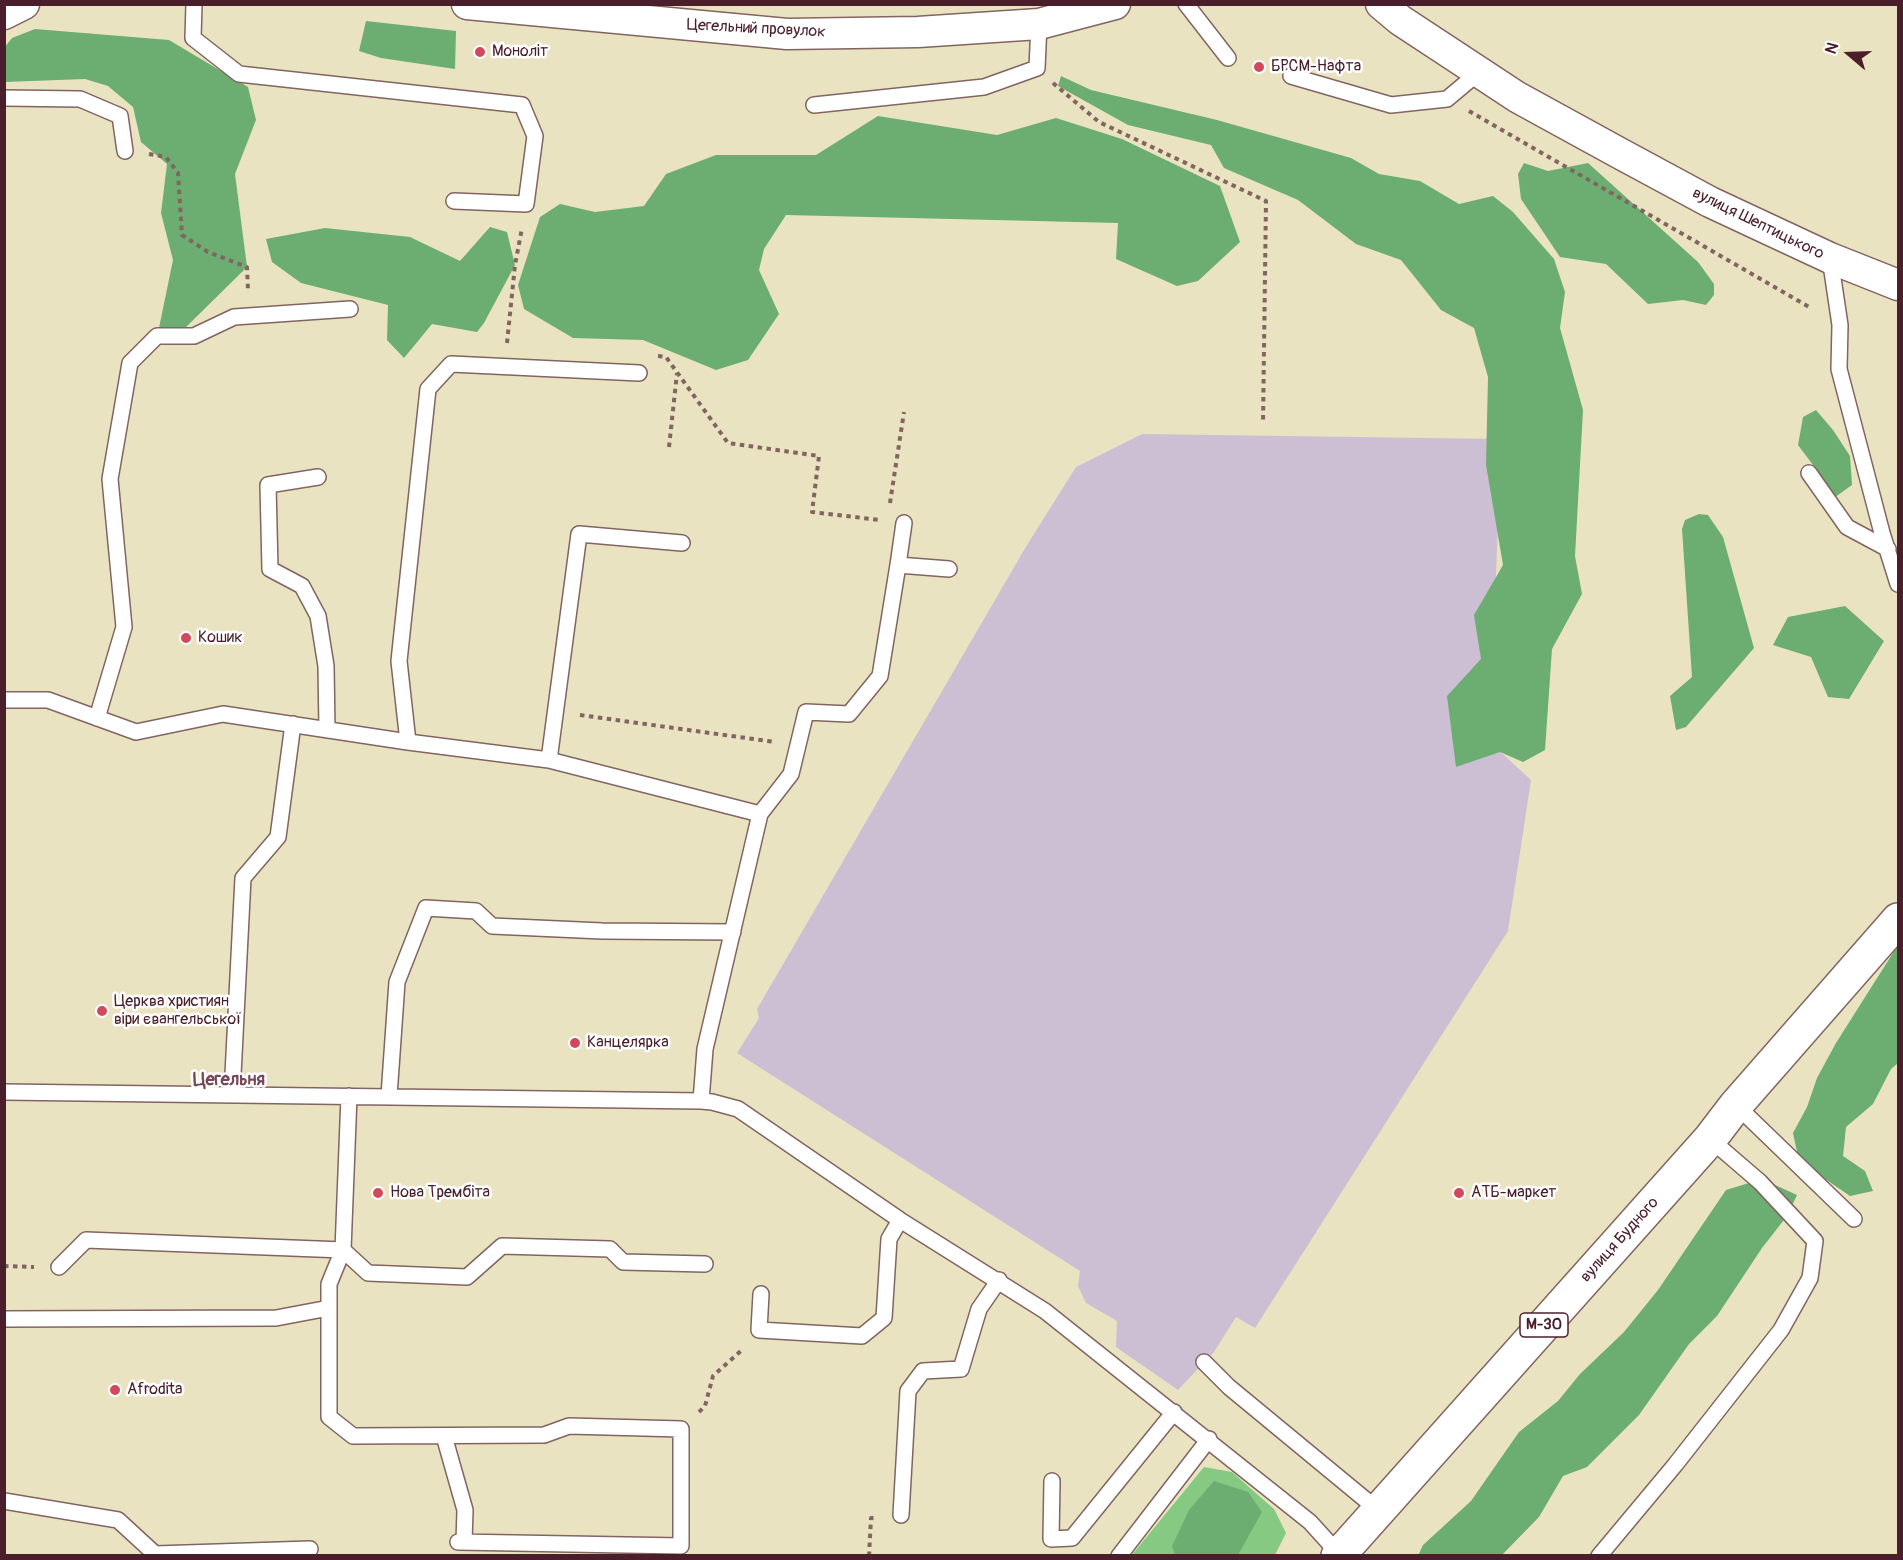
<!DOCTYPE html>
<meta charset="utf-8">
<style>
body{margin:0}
#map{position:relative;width:1903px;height:1560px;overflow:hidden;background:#eae3c2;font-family:Pangolin,sans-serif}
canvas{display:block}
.frame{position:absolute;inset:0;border:6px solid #4a1f2b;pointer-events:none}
.north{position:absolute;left:1819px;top:24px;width:60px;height:60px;-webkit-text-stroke:4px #fff;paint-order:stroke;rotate:289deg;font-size:16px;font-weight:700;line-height:24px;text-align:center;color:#4a1f2b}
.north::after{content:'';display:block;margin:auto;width:21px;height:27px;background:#4a1f2b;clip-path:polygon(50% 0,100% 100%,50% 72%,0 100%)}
</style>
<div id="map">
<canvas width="1903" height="1560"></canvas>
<div class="frame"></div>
<div class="north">N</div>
</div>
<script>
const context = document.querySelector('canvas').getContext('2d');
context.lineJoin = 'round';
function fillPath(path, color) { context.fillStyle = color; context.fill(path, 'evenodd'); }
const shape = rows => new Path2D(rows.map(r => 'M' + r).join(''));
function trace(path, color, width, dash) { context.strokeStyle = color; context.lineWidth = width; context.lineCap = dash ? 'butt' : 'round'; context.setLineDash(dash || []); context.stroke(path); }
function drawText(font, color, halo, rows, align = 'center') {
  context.font = font + ' Pangolin,sans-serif'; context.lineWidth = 5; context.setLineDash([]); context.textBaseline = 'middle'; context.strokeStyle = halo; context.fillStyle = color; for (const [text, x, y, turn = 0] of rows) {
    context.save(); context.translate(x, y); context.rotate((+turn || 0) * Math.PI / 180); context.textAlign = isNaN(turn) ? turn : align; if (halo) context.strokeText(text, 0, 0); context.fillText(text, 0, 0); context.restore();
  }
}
fillPath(shape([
 [1142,434,1501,439,1490,742,1531,780,1508,931,1255,1328,1236,1317,1214,1352,1178,1390,1116,1347,1117,1321,1086,1303,1078,1286,1080,1271,737,1053,759,1018,757,1009,1027,545,1076,467]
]), '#ccbfd4');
fillPath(shape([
 [1204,1467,1232,1472,1274,1509,1286,1533,1275,1555,1131,1556]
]), '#85c983');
fillPath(shape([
 [366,21,456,31,455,69,381,58,359,51],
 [35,29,169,40,248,87,256,120,235,174,247,267,180,333,159,328,173,260,161,213,167,164,141,142,133,107,108,86,85,79,5,82,4,48,12,38],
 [1061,76,1091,90,1217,120,1351,158,1379,174,1420,181,1459,204,1493,196,1513,212,1554,259,1565,292,1560,328,1583,410,1575,556,1582,594,1552,649,1545,750,1523,762,1500,752,1456,767,1447,696,1481,659,1474,615,1503,565,1486,465,1488,377,1474,328,1441,310,1401,260,1356,244,1298,200,1224,168,1211,145,1128,125,1058,86],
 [878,116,997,135,1056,118,1122,139,1220,186,1240,242,1198,281,1177,286,1116,259,1118,223,786,215,764,249,759,270,779,314,748,360,716,370,643,340,573,338,524,309,518,285,540,217,560,204,595,212,644,206,666,174,716,155,816,155],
 [1524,163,1548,171,1588,163,1698,262,1714,284,1714,295,1706,305,1683,300,1648,304,1606,264,1560,257,1521,199,1518,174],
 [490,227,507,232,515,265,484,323,477,332,432,324,404,358,387,340,388,305,301,283,272,262,266,239,325,228,410,237,460,261],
 [1816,410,1833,430,1850,456,1852,485,1831,500,1828,489,1816,469,1798,445,1803,417],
 [1699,514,1708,515,1723,537,1754,648,1686,727,1676,730,1670,696,1692,677,1682,529,1685,520],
 [1845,606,1884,641,1849,699,1828,697,1811,657,1773,645,1788,617],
 [1898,945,1898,1063,1891,1069,1873,1104,1846,1127,1843,1156,1865,1171,1873,1191,1850,1196,1799,1161,1793,1133,1807,1107,1817,1078,1836,1043],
 [1762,1179,1797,1195,1787,1216,1762,1248,1717,1316,1689,1344,1639,1415,1587,1467,1563,1476,1539,1517,1502,1555,1418,1556,1423,1545,1471,1501,1519,1432,1558,1401,1580,1374,1624,1332,1658,1290,1726,1190],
 [1214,1481,1248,1492,1262,1512,1238,1555,1175,1555,1172,1546,1189,1510]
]), '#6cad71');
const service = shape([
 [194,4,193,38,239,74,522,105,535,136,526,204,454,201],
 [1186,4,1228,58],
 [1291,76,1391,105,1447,99,1478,73],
 [4,98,80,99,120,116,125,151],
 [814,105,984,87,1037,68,1039,24],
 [1830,258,1840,325,1839,369,1882,533,1898,584],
 [1809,473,1847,527,1888,549],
 [318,477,268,485,270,569,302,586,318,616,326,666,327,730],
 [898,565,904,523],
 [4,700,48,700,136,732,223,714,408,742,549,760,760,814,705,1049,701,1101],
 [97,718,124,627,110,479,130,363,157,336,194,336,234,317,350,309],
 [408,742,399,661,428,389,451,364,639,373],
 [549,760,579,534,682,543],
 [760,814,791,774,806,712,849,714,880,676,898,565,949,569],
 [4,1092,701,1101,712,1102,738,1109,900,1220,1045,1311,1310,1522,1339,1554],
 [232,1094,243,878,278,837,293,724],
 [349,1096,343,1250,368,1273,467,1277,502,1246,610,1249,623,1262,705,1264],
 [389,1096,397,982,426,908,476,911,492,926,602,931,733,932],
 [1736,1105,1854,1219],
 [59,1267,86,1240,343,1250,329,1284,329,1417,353,1436,544,1435,569,1426,681,1429,681,1546,458,1542],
 [761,1294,759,1330,862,1336,884,1318,889,1239,900,1220],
 [4,1319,276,1318,329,1308],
 [1204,1362,1229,1387,1378,1510],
 [444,1436,465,1510,464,1542],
 [1052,1481,1051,1539,1072,1538,1174,1412],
 [4,1501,118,1520,155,1554,310,1549],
 [901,1515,908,1391,923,1371,961,1369,979,1309,999,1280],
 [1119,1556,1209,1439],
 [1599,1556,1675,1465,1781,1330,1810,1278,1815,1241,1760,1182,1710,1139]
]);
const minor = shape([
 [467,4,787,34,918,32,1039,24,1115,4],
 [1381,4,1400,20,1517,97,1621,154,1710,202,1830,258,1898,285],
 [4,14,24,4]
]);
const trunk = shape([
 [1338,1556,1710,1139,1736,1105,1898,920]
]);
trace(service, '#826460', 18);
trace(minor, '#826460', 33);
trace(trunk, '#826460', 36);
trace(shape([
 [1053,83,1099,122,1266,201,1263,423],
 [1469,111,1811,308],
 [149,154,166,157,178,173,182,235,208,252,247,267,248,291],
 [507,343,515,265,522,228],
 [658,356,666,357,728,443,819,456,812,512,880,520],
 [669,447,677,373],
 [890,503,904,412],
 [580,715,775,742],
 [4,1266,34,1267],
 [699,1412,705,1406,713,1376,743,1349],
 [869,1556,871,1518,877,1518]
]), '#826460', 4, [4.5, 4.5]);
trace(service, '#fff', 15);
trace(minor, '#fff', 30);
trace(trunk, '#fff', 33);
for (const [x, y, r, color] of [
 [480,52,6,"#d1495b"],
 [1259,67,6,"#d1495b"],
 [186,638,6,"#d1495b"],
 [102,1011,6,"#d1495b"],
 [575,1043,6,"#d1495b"],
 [378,1193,6,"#d1495b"],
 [1459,1193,6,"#d1495b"],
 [115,1390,6,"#d1495b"]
]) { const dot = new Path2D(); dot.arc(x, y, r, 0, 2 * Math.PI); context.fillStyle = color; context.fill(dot); trace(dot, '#fff', 2); }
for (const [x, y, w] of [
 [1544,1325,48]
]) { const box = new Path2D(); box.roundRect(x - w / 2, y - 12, w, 24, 4.5); context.fillStyle = '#fff'; context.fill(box); trace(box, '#4a1f2b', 1.5); }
drawText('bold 15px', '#4a1f2b', null, [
 ["М-30",1544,1325]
]);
drawText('16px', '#4a1f2b', '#fff', [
 ["Цегельний провулок",756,29,3],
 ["вулиця Шептицького",1758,224,26],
 ["вулиця Будного",1620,1240,-48]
]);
drawText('16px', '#4a1f2b', '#fff', [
 ["Моноліт",492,52],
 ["БРСМ-Нафта",1271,67],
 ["Кошик",198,638],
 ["Церква християн",114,1002],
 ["віри євангельської",114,1020],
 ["Канцелярка",587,1043],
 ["Нова Трембіта",390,1193],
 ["АТБ-маркет",1471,1193],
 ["Afrodita",127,1390]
], 'left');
drawText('bold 18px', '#774957', '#fff', [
 ["Цегельня",229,1080]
]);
</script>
